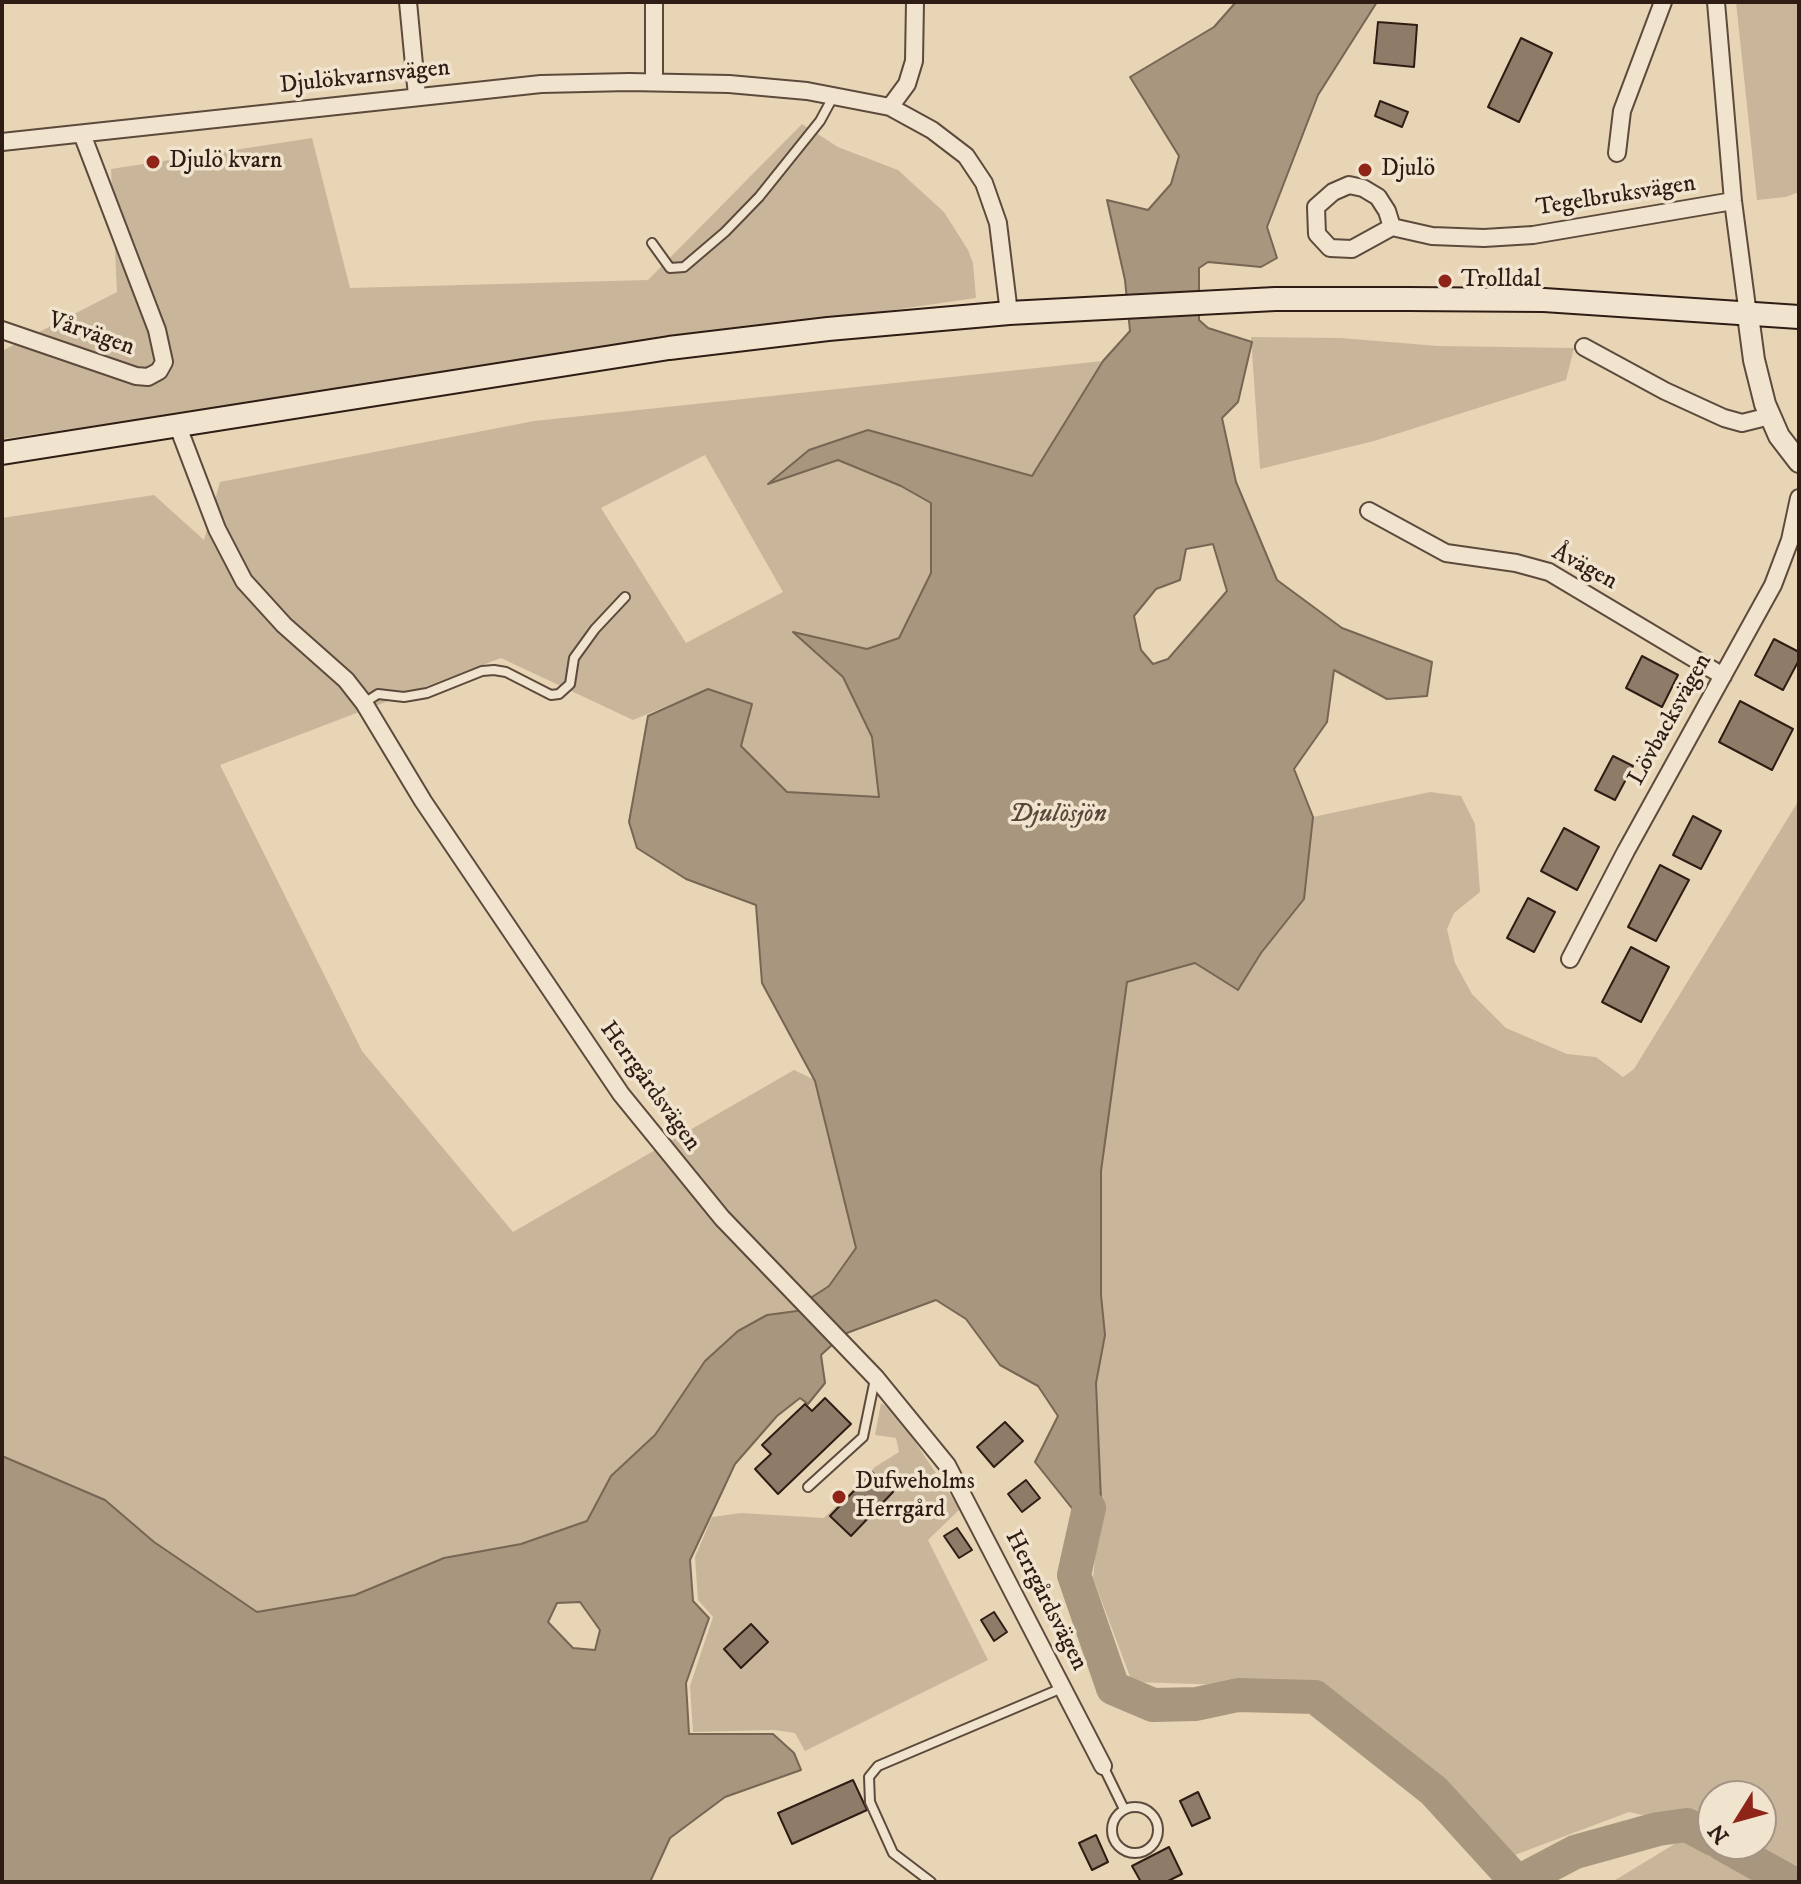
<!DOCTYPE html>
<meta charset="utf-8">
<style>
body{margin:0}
#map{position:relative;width:1801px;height:1884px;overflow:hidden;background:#e8d5b5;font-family:"IM FELL DW Pica",serif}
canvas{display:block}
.frame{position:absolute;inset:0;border:4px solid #2f1c14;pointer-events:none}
.north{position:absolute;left:1697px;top:1780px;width:80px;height:80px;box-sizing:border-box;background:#f0e4cf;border:2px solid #a39484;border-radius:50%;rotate:233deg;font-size:22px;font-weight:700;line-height:32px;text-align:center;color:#2f1c14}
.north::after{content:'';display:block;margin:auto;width:28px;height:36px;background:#8f2418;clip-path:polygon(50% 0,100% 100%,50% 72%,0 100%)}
</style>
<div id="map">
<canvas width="1801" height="1884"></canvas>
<div class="frame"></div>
<div class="north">N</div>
</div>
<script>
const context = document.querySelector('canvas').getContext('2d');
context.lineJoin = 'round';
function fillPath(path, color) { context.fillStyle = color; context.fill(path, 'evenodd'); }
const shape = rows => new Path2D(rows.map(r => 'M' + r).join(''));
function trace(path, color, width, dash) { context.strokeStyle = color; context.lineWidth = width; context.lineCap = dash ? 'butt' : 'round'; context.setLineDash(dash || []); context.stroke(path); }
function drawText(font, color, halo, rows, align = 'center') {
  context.font = font + ' "IM FELL DW Pica",serif'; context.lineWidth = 7; context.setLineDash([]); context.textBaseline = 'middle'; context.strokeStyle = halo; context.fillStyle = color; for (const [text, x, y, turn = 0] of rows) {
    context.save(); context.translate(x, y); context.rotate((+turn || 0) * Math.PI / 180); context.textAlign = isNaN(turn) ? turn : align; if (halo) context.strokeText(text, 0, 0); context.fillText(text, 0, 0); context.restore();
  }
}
fillPath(shape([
 [1736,2,1799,2,1799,192,1786,197,1757,200],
 [802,124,838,147,898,170,944,212,968,250,973,263,976,298,2,439,2,351,117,292,111,169,312,138,350,288,648,280],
 [1251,337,1341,338,1438,346,1574,348,1566,380,1374,441,1260,469],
 [1103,361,1032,476,868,430,771,483,838,460,901,486,931,503,931,573,899,638,867,649,795,633,843,677,872,737,879,797,787,792,741,746,752,704,708,689,633,720,501,658,220,765,362,1051,513,1232,794,1070,815,1080,856,1249,829,1286,809,1299,797,1311,767,1315,705,1361,655,1435,611,1476,587,1521,521,1544,444,1558,355,1595,257,1612,154,1542,105,1500,2,1456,2,518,154,495,204,540,220,482,534,421],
 [705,455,783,592,686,643,601,508],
 [1430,792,1461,796,1475,824,1480,892,1454,913,1447,929,1455,963,1472,994,1506,1028,1567,1054,1596,1057,1623,1077,1634,1069,1799,800,1799,1882,1795,1882,1772,1864,1732,1844,1761,1844,1761,1796,1713,1796,1713,1835,1700,1828,1629,1812,1512,1856,1378,1726,1322,1688,1132,1682,1093,1578,1101,1500,1096,1383,1105,1335,1101,1295,1101,1171,1127,982,1195,963,1239,990,1261,953,1304,899,1313,817],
 [881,1403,895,1412,960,1509,928,1540,988,1660,805,1751,795,1733,774,1730,693,1732,690,1686,713,1617,698,1600,695,1557,712,1517,741,1513,824,1518,875,1467,899,1452,896,1438,875,1435],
 [1691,1834,1764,1872,1764,1882,1612,1882]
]), '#c9b69a');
const water = shape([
 [1236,2,1377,2,1318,95,1267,227,1277,258,1261,267,1208,262,1199,268,1199,320,1208,328,1252,342,1238,402,1222,418,1236,482,1277,580,1342,628,1432,662,1427,696,1387,699,1334,670,1327,722,1294,769,1313,817,1304,899,1261,953,1238,990,1195,963,1127,982,1101,1171,1101,1295,1105,1335,1096,1383,1101,1500,1089,1508,1075,1512,1035,1462,1058,1416,1038,1386,1000,1365,966,1319,936,1300,844,1334,821,1355,825,1383,808,1404,800,1398,777,1416,735,1464,690,1560,693,1601,709,1618,686,1683,689,1734,773,1734,794,1753,801,1770,725,1797,670,1838,650,1882,2,1882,2,1456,105,1500,154,1542,257,1612,355,1595,444,1558,521,1544,587,1521,611,1476,655,1435,705,1361,738,1331,767,1315,797,1311,809,1299,829,1286,856,1248,815,1081,762,983,756,905,686,879,637,848,629,822,648,716,708,689,752,704,741,746,787,792,879,797,872,737,843,677,793,632,867,649,899,638,931,573,931,503,901,486,838,460,768,484,809,450,868,430,1032,476,1103,361,1130,331,1125,280,1107,200,1148,210,1171,184,1179,156,1130,77,1214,27,1236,2],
 [1213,544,1227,591,1168,659,1153,664,1141,650,1134,616,1156,589,1180,580,1186,549,1213,544],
 [580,1602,600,1630,595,1650,573,1648,548,1622,557,1603,580,1602]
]);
fillPath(water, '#a9967e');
trace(water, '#786554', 2);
trace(shape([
 [1089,1508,1074,1575,1113,1688,1153,1705,1196,1704,1238,1695,1315,1697,1434,1791,1517,1882],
 [1722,1844,1790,1882],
 [1518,1882,1575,1852,1658,1829,1687,1825,1713,1839]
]), '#a9967e', 34);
const building = shape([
 [1378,22,1417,25,1414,67,1374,63,1378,22],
 [1521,38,1552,53,1519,122,1488,107,1521,38],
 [1380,101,1408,112,1402,127,1375,116,1380,101],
 [1774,639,1799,652,1799,660,1783,690,1755,675,1774,639],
 [1642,656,1678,675,1662,707,1626,688,1642,656],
 [1740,701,1793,729,1772,770,1719,742,1740,701],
 [1613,756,1633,766,1615,800,1595,790,1613,756],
 [1693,816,1721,831,1701,869,1673,855,1693,816],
 [1564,828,1599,847,1577,890,1541,871,1564,828],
 [1660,865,1689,880,1656,941,1628,927,1660,865],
 [1528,898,1555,912,1534,952,1507,938,1528,898],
 [1631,947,1669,967,1641,1022,1602,1002,1631,947],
 [825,1398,851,1424,778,1494,755,1469,771,1454,762,1445,805,1404,812,1411,825,1398],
 [1005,1422,1023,1441,994,1467,977,1447,1005,1422],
 [872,1472,893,1492,851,1536,830,1516,872,1472],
 [1026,1480,1040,1498,1022,1512,1008,1494,1026,1480],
 [957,1528,972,1550,959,1558,944,1536,957,1528],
 [994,1612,1007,1632,994,1641,981,1620,994,1612],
 [751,1624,768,1642,741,1668,724,1649,751,1624],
 [853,1780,867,1810,792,1844,778,1813,853,1780],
 [1198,1792,1210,1818,1192,1826,1180,1801,1198,1792],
 [1096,1835,1108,1862,1092,1870,1079,1843,1096,1835],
 [1169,1847,1182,1874,1166,1882,1141,1882,1132,1866,1169,1847]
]);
fillPath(building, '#8f7c68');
trace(building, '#2f1c14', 2);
const service = shape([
 [652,243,670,268,684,267,725,232,759,197,820,121,833,97],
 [364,703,378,694,404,697,427,693,482,671,494,670,506,672,551,695,559,694,570,684,574,658,595,629,625,597],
 [808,1487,863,1437,875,1379],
 [1103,1766,1124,1809],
 '1112 1830a23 23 0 1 1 46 0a23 23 0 1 1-46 0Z',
 [931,1882,893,1853,870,1802,869,1777,878,1766,1062,1688]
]);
const minor = shape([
 [408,2,417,96],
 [1716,2,1733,201,1748,315],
 [654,82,654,2],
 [890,107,907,84,914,61,915,2],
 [2,142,541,84,629,82,729,84,807,91,890,107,932,130,966,156,984,183,998,223,1009,313],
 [1617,153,1622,111,1663,2],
 [1392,227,1387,211,1378,197,1363,188,1349,185,1333,192,1316,207,1317,234,1330,248,1352,249,1392,227,1432,236,1484,238,1533,235,1733,201],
 [2,330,136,376,148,377,159,371,164,362,157,330,82,134],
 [1584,347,1665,391,1724,418,1742,423,1770,416],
 [177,424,217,529,244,581,284,625,346,680,364,703,423,801,621,1094,722,1218,876,1378,947,1465,1103,1766],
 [1369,511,1446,553,1516,563,1549,572,1723,676],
 [1570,959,1626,851,1773,585,1790,540,1799,498]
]);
const tertiary = shape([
 [1748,315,1754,360,1765,404,1779,436,1799,462]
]);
const secondary = shape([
 [2,453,669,348,828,329,1009,313,1275,299,1408,299,1544,300,1799,317]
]);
trace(service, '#5d4a3c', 12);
trace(minor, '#5d4a3c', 20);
trace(tertiary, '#5d4a3c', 24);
trace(secondary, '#2f1c14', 26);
trace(service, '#f0e4cf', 8);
trace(minor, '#f0e4cf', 16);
trace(tertiary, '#f0e4cf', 20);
trace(secondary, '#f0e4cf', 22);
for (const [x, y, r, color] of [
 [153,162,8,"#8f2418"],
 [1365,170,8,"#8f2418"],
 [1445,281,8,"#8f2418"],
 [839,1497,8,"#8f2418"]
]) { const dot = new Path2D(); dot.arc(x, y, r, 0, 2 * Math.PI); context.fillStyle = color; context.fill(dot); trace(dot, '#f0e4cf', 3); }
drawText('24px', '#2f1c14', '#f0e4cf', [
 ["Djulökvarnsvägen",365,78,-6],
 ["Tegelbruksvägen",1616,197,-9],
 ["Vårvägen",91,335,19],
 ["Åvägen",1584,568,28],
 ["Lövbacksvägen",1671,720,-61],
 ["Herrgårdsvägen",649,1087,54],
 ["Herrgårdsvägen",1045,1601,63]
]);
drawText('24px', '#2f1c14', '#f0e4cf', [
 ["Djulö kvarn",169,162],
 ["Djulö",1381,170],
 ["Trolldal",1461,281],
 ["Dufweholms",855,1483],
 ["Herrgård",855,1511]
], 'left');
drawText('italic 26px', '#5a4739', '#f0e4cf', [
 ["Djulösjön",1058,816]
]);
</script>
